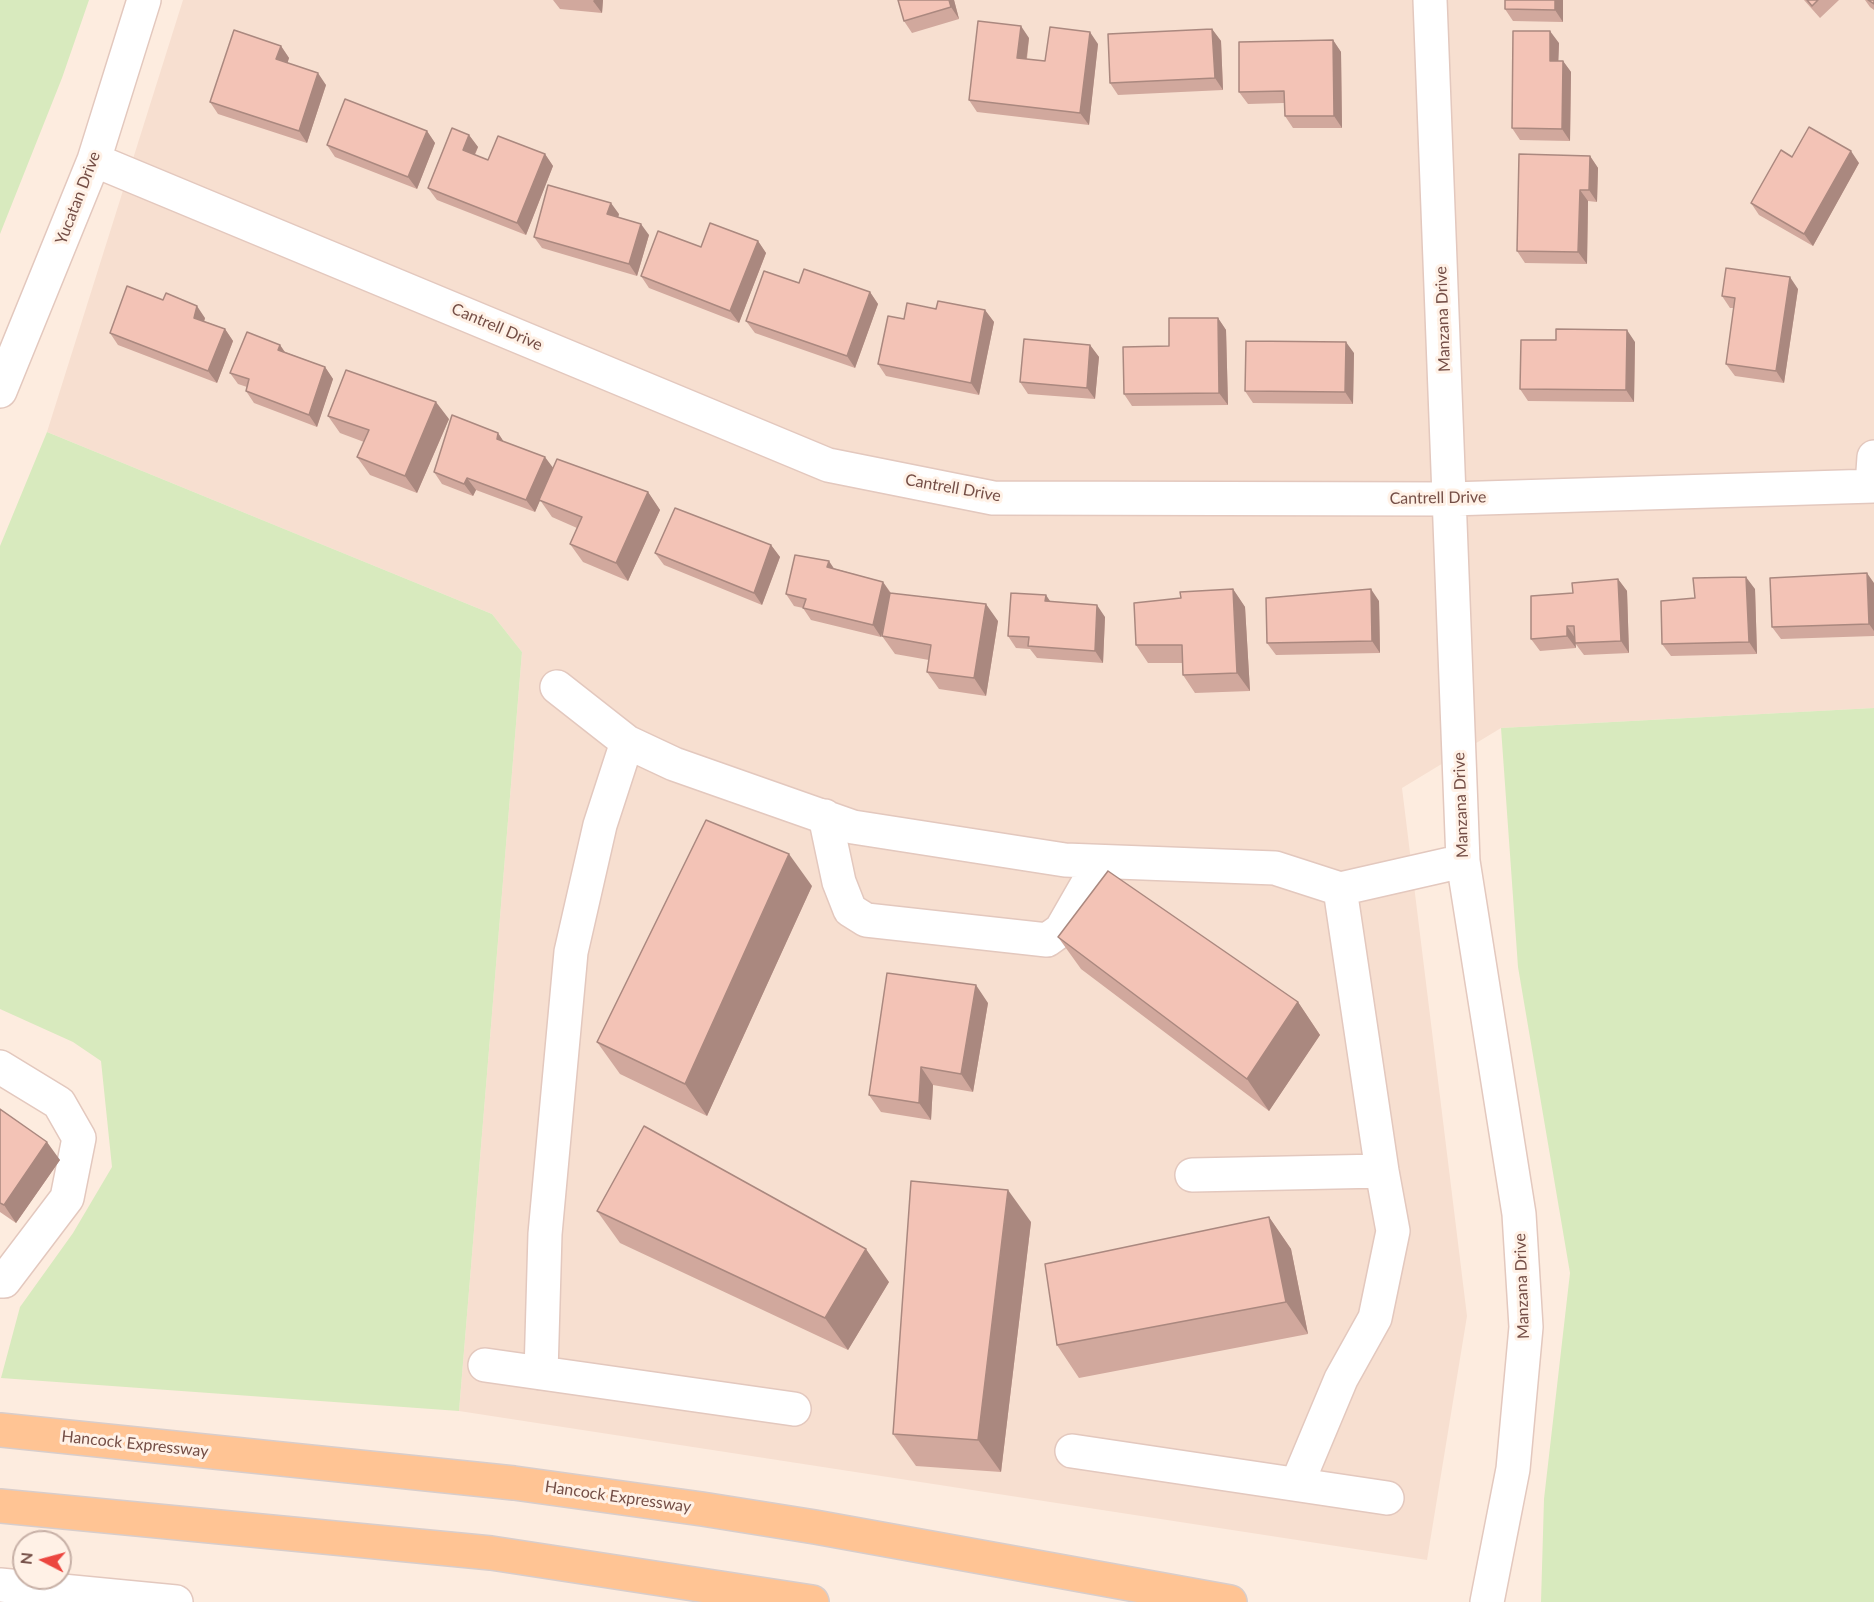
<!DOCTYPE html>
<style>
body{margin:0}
#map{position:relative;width:1874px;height:1602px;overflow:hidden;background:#fdecdf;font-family:Lato,sans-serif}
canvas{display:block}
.north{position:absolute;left:12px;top:1530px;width:60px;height:60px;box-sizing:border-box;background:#fff1e6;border:2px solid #c7b0a6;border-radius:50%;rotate:276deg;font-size:16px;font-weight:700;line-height:24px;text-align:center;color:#744e46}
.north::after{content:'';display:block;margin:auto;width:21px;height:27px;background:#ec463f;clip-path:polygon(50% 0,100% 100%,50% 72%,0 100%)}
</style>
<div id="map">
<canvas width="1874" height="1602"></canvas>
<div class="north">N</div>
</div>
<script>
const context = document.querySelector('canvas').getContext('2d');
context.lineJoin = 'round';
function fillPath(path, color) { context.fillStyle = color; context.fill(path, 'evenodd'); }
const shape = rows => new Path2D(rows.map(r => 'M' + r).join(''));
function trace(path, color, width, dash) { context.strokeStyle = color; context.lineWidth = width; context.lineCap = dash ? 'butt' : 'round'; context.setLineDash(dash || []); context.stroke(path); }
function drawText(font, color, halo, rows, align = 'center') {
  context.font = font + ' Lato,sans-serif'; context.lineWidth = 6; context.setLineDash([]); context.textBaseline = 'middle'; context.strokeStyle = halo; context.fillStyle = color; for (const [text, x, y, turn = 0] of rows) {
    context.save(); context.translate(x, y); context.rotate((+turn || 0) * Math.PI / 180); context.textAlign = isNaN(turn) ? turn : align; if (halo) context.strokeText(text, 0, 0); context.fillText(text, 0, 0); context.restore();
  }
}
fillPath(shape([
 [183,0,1874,0,1874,708,1501,728,1402,788,1467,1316,1427,1560,459,1411,522,652,492,614,47,432]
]), '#f7dfd0');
fillPath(shape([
 [0,0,89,0,62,78,0,234],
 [47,432,492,614,522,652,459,1411,1,1378,20,1307,73,1233,112,1167,101,1061,73,1042,0,1009,0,546],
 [1874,708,1874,1602,1541,1602,1544,1499,1570,1273,1518,967,1501,728]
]), '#d8eabe');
const minor = shape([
 [1430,0,1463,861,1519,1214,1526,1327,1513,1469,1487,1602],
 [94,160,828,465,993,498,1450,499,1874,486],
 [0,391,94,160,144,0],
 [1872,486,1874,457],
 [557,687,627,742],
 [825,816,839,882,850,910,866,920,1047,940,1061,930,1100,862],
 [0,1067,59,1103,79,1138,67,1198,4,1281,0,1281],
 [1192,1175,1382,1171],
 [485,1365,794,1409],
 [541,1373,545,1234,571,952,600,825,627,742,674,764,853,827,1065,860,1275,868,1340,889,1463,861],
 [1072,1451,1387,1498],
 [1297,1484,1341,1379,1375,1318,1393,1231,1382,1171,1340,889],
 [0,1585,176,1602]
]);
const major = shape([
 [0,1430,514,1483,702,1509,815,1527,1230,1602],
 [0,1506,491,1553,812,1602]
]);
trace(minor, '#e3c8be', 36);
trace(major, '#d8cdcb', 36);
trace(minor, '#fff', 33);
trace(major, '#ffc494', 33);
fillPath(shape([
 [553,0,603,0,602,13,560,9],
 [954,0,959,19,912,33,904,21],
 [1505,0,1563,0,1563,22,1513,21,1505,9],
 [1804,0,1839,0,1820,18],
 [1865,0,1874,0,1874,10,1870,7],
 [1212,29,1221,41,1223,90,1118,95,1110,83],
 [1029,38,1027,59,1045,61,1098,44,1089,125,977,112,969,100],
 [1333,40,1341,52,1342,128,1293,128,1285,116,1284,103,1248,104,1239,92],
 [1559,43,1558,61,1563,61,1571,72,1570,141,1520,140,1512,128],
 [281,46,289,58,287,63,326,85,307,143,218,114,210,102],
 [427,131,435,143,417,189,335,157,327,145],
 [469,135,478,147,475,155,488,160,545,154,553,166,526,235,437,200,428,188],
 [1590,156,1598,168,1597,202,1588,201,1587,264,1525,263,1517,251],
 [1792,157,1859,163,1813,246,1759,215,1751,203],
 [619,214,618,217,649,235,637,276,542,248,534,237],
 [758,241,766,253,739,323,649,288,641,276,701,247],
 [799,283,870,292,878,304,855,368,755,333,746,321],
 [1798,289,1784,383,1735,376,1726,364,1734,308,1730,308,1722,296],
 [936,309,985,310,994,322,979,395,886,376,878,364,904,319],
 [205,318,204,321,225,329,233,341,217,383,118,345,110,333],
 [1218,318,1226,330,1228,405,1132,406,1124,394,1169,346],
 [1635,342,1634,402,1528,401,1520,389],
 [280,345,285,352,325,367,333,379,317,427,254,403,246,391,247,387,238,384,230,373],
 [1090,345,1099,357,1095,399,1028,394,1020,382],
 [1354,353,1353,404,1253,403,1245,391],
 [328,416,449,419,417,493,370,475,357,457,364,442,340,433],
 [498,433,503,441,553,468,648,492,660,510,628,581,583,562,570,544,577,528,552,517,540,500,535,512,476,490,473,496,442,484,434,472],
 [771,545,780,557,762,605,664,565,655,553],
 [833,568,883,582,891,593,998,621,986,696,939,689,927,672,929,660,895,654,882,636,885,622,881,637,811,620,803,608,794,606,786,594],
 [1618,579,1627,591,1629,653,1584,655,1575,643,1575,638,1576,648,1540,651,1531,639,1573,593],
 [1874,583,1874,636,1781,639,1772,627],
 [1233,589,1245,607,1250,691,1195,693,1183,675,1182,663,1148,663,1136,645,1181,598],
 [1755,589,1757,654,1671,656,1662,644,1695,598],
 [1379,601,1380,653,1276,655,1267,643],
 [1051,602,1105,617,1103,663,1037,658,1030,649,1016,648,1008,636],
 [812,886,707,1116,620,1074,597,1042],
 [1058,937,1298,1002,1320,1035,1269,1111,1081,969],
 [988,1003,973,1092,933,1085,931,1120,881,1112,869,1095],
 [0,1109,60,1160,16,1223,0,1212],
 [597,1211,889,1282,848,1350,620,1243],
 [1269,1217,1291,1249,1308,1334,1079,1378,1057,1345],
 [1031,1222,1001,1472,916,1466,893,1434]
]), '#d1a89d');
fillPath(shape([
 [594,0,603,0,602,13,593,1],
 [949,0,954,0,959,19,951,7],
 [1555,0,1563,0,1563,22,1555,10],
 [1021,26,1029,38,1025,70,1017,58],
 [1212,29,1221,41,1223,90,1215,78],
 [1550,31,1559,43,1558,72,1550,61],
 [1090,32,1098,44,1089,125,1080,113],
 [1333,40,1341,52,1342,128,1334,116],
 [281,46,289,58,285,71,276,59],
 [1563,61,1571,72,1570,141,1562,129],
 [318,73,326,85,307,143,299,131],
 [427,131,435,143,417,189,408,177],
 [469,135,478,147,471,162,463,150],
 [1851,151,1859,163,1813,246,1804,234],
 [545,154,553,166,526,235,517,223],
 [1590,156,1598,168,1597,202,1589,190],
 [1580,190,1588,201,1587,264,1578,252],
 [611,203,619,214,616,226,607,214],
 [641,224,649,235,637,276,629,264],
 [758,241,766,253,739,323,730,311],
 [1790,277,1798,289,1784,383,1776,371],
 [870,292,878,304,855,368,847,356],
 [197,306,205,318,202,329,194,318],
 [985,310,994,322,979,395,971,383],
 [1218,318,1226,330,1228,405,1219,393],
 [225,329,233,341,217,383,208,371],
 [1627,330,1635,342,1634,402,1626,390],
 [1346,342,1354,353,1353,404,1345,392],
 [280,345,288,357,278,350],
 [1090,345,1099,357,1095,399,1087,388],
 [325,367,333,379,317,427,309,415],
 [436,402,449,419,417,493,405,476],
 [498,433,506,445,497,439],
 [545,457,554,469,535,512,526,500],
 [467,478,476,490,473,496,464,484],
 [648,492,660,510,628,581,616,563],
 [771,545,780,557,762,605,754,593],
 [829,561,837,573,827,567],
 [1867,573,1874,583,1874,631,1869,624],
 [1746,577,1755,589,1757,654,1749,642],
 [1618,579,1627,591,1629,653,1621,641],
 [883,582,891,594,881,637,873,625],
 [1233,589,1245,607,1250,691,1237,673],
 [1371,589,1379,601,1380,653,1372,641],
 [1046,595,1054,607,1045,601],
 [986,604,998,621,986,696,974,678],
 [1097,605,1105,617,1103,663,1095,651],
 [1567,626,1575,638,1576,648,1567,636],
 [789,854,812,886,707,1116,685,1084],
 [976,985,988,1003,973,1092,961,1074],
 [1298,1002,1320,1035,1269,1111,1247,1079],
 [921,1067,933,1085,931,1120,919,1103],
 [47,1142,60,1160,16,1223,4,1205],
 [1008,1190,1031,1222,1001,1472,978,1440],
 [1269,1217,1291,1249,1308,1334,1286,1302],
 [866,1249,889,1282,848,1350,825,1318]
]), '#aa887f');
const building = shape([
 [898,0,949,0,951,7,904,21,898,0],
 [1505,0,1555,0,1555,10,1505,9,1505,0],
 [1807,0,1818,0,1812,6,1807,0],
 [1868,0,1874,0,1874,4,1868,0],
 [978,21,1021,26,1017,58,1045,61,1050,27,1090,32,1080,113,969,100,978,21],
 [1212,29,1215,78,1110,83,1108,34,1212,29],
 [234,30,281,46,276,59,318,73,299,131,210,102,234,30],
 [1513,31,1550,31,1550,61,1563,61,1562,129,1512,128,1513,31],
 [1333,40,1334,116,1285,116,1284,91,1239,92,1239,42,1333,40],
 [345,99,427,131,408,177,327,145,345,99],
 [1809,127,1851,151,1804,234,1751,203,1781,150,1792,157,1809,127],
 [452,128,469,135,463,150,488,160,498,136,545,154,517,223,428,188,452,128],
 [1519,154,1590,156,1589,190,1580,190,1578,252,1517,251,1519,154],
 [548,185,611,203,607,214,641,224,629,264,534,237,548,185],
 [710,223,758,241,730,311,641,276,658,231,701,247,710,223],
 [1726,268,1790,277,1776,371,1726,364,1735,298,1722,296,1726,268],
 [804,269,870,292,847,356,746,321,764,271,799,283,804,269],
 [127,286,163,300,166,293,197,306,194,318,225,329,208,371,110,333,127,286],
 [938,301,985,310,971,383,878,364,888,316,904,319,907,303,936,309,938,301],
 [1169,318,1218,318,1219,393,1124,394,1123,347,1169,346,1169,318],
 [1556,329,1627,330,1626,390,1520,389,1521,340,1556,340,1556,329],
 [247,332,280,345,278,350,325,367,309,415,246,391,249,379,230,373,247,332],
 [1024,339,1090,345,1087,388,1020,382,1024,339],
 [1246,341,1346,342,1345,392,1245,391,1246,341],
 [346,370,436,402,405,476,357,457,369,430,328,416,346,370],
 [452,415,498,433,497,439,545,457,526,500,467,478,464,484,434,472,452,415],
 [557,459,648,492,616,563,570,544,582,517,539,500,557,459],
 [675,508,771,545,754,593,655,553,675,508],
 [795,555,829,561,827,567,883,582,873,625,803,608,806,599,786,594,795,555],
 [1867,573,1869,624,1772,627,1770,578,1867,573],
 [1746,577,1749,642,1662,644,1661,601,1695,598,1693,578,1746,577],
 [1618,579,1621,641,1575,643,1574,626,1567,626,1567,636,1531,639,1531,596,1573,593,1572,583,1618,579],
 [1233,589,1237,673,1183,675,1182,645,1136,645,1134,603,1181,598,1180,592,1233,589],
 [1371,589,1372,641,1267,643,1266,598,1371,589],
 [890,593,986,604,974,678,927,672,931,645,882,636,890,593],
 [1011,593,1046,595,1045,601,1097,605,1095,651,1028,646,1029,637,1008,636,1011,593],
 [706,820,789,854,685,1084,597,1042,706,820],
 [1108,871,1298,1002,1247,1079,1058,937,1108,871],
 [887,973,976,985,961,1074,921,1067,919,1103,869,1095,887,973],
 [0,1109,47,1142,4,1205,0,1203,0,1109],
 [644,1126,866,1249,825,1318,597,1211,644,1126],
 [911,1181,1008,1190,978,1440,893,1434,911,1181],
 [1269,1217,1286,1302,1057,1345,1045,1264,1269,1217]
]);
fillPath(building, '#f3c3b6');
trace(building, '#aa887f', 1.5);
drawText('16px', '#744e46', '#fff1e6', [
 ["Yucatan Drive",78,198,-69],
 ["Manzana Drive",1443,319,-92],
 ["Cantrell Drive",497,327,23],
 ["Cantrell Drive",953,488,10],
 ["Cantrell Drive",1438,498,-1],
 ["Manzana Drive",1461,805,-92],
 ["Manzana Drive",1522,1286,-92],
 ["Hancock Expressway",135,1444,6],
 ["Hancock Expressway",618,1497,8]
]);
</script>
